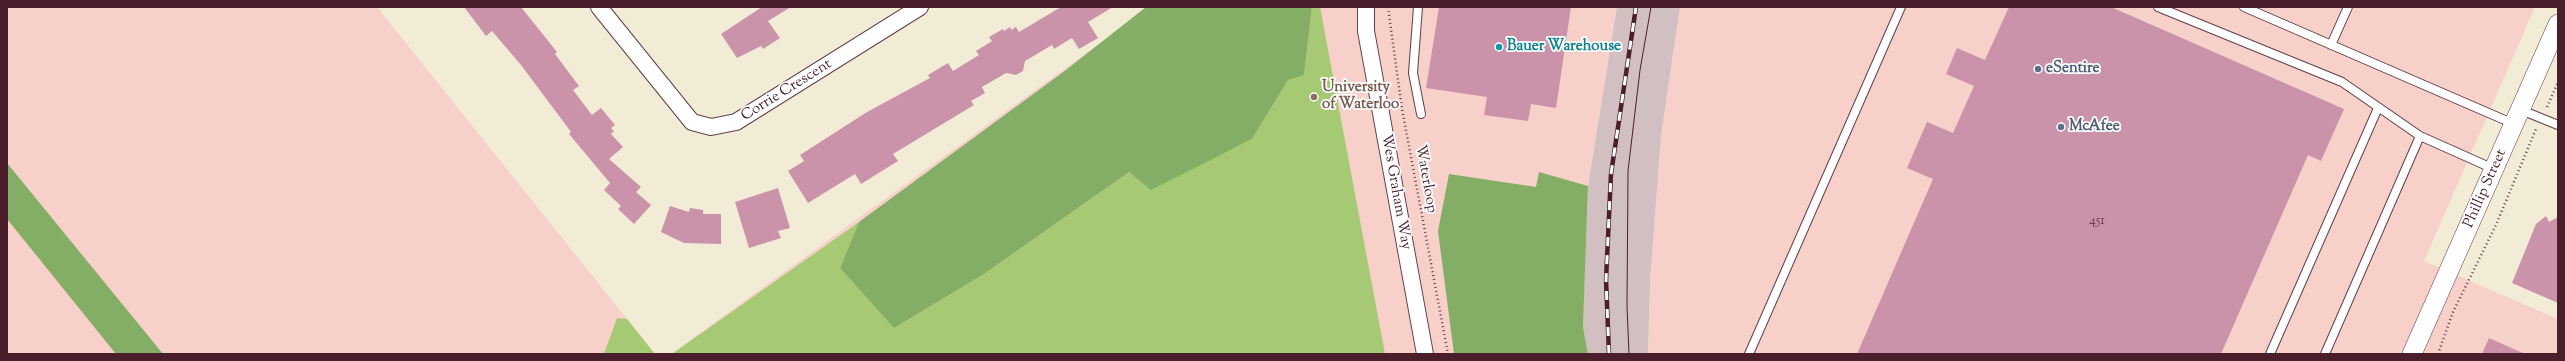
<!DOCTYPE html>
<style>
body{margin:0}
#map{position:relative;width:2565px;height:361px;overflow:hidden;background:#f2ecd7;font-family:"Sorts Mill Goudy",serif}
canvas{display:block}
.frame{position:absolute;inset:0;border:8px solid #4a1f2b;pointer-events:none}
</style>
<div id="map">
<canvas width="2565" height="361"></canvas>
<div class="frame"></div>
</div>
<script>
const context = document.querySelector('canvas').getContext('2d');
context.lineJoin = 'round';
function fillPath(path, color) { context.fillStyle = color; context.fill(path, 'evenodd'); }
const shape = rows => new Path2D(rows.map(r => 'M' + r).join(''));
function trace(path, color, width, dash) { context.strokeStyle = color; context.lineWidth = width; context.lineCap = dash ? 'butt' : 'round'; context.setLineDash(dash || []); context.stroke(path); }
function drawText(font, color, halo, rows, align = 'center') {
  context.font = font + ' "Sorts Mill Goudy",serif'; context.lineWidth = 3.5; context.setLineDash([]); context.textBaseline = 'middle'; context.strokeStyle = halo; context.fillStyle = color; for (const [text, x, y, turn = 0] of rows) {
    context.save(); context.translate(x, y); context.rotate((+turn || 0) * Math.PI / 180); context.textAlign = isNaN(turn) ? turn : align; if (halo) context.strokeText(text, 0, 0); context.fillText(text, 0, 0); context.restore();
  }
}
fillPath(shape([
 [7,7,377,7,655,354,7,354],
 [1150,7,1617,7,1588,186,1583,327,1588,354,671,354],
 [1680,7,2535,7,2424,261,2558,319,2558,354,1648,354,1650,281,1661,136]
]), '#f7d1c9');
fillPath(shape([
 [1617,7,1680,7,1661,136,1650,281,1648,354,1588,354,1583,327,1588,186]
]), '#d2bfc1');
fillPath(shape([
 [1312,7,1320,7,1385,354,672,354,859,222,840,268,894,328,984,274,1129,172,1151,189,1252,139,1288,80,1304,74],
 [617,318,627,319,655,354,604,354]
]), '#a6ca73');
fillPath(shape([
 [1146,7,1312,7,1304,75,1288,80,1252,139,1151,190,1129,172,984,274,894,328,840,268,859,222,1066,70],
 [7,163,163,354,116,354,7,219],
 [1539,172,1588,186,1583,327,1588,354,1454,354,1438,231,1449,174,1536,187]
]), '#84ae65');
fillPath(shape([
 [464,7,521,7,557,52,555,54,579,86,573,90,592,115,601,108,615,125,611,128,614,131,611,134,623,147,609,159,641,187,636,192,651,205,634,224,618,209,621,206,604,190,610,183,569,134,571,132,521,65,492,31,486,36],
 [762,7,791,7,768,21,780,38,763,49,761,46,737,58,721,34],
 [1061,7,1113,7,1088,22,1098,38,1079,49,1072,38,1054,49,1052,45,1025,61,1023,71,1016,75,1006,73,982,87,985,93,971,101,974,105,893,154,898,161,861,184,855,174,808,203,788,171,804,161,800,155,867,112,930,78,928,75,948,63,953,71,979,55,976,51,992,41,989,37,1003,29,1004,31,1010,27,1011,30,1016,27,1019,32],
 [1439,7,1571,7,1556,108,1531,104,1528,121,1484,115,1487,97,1426,88],
 [2009,7,2111,7,2344,109,2321,161,2308,155,2221,354,1857,354,1933,179,1907,168,1927,122,1953,133,1974,86,1946,74,1957,48,1985,60],
 [778,188,790,228,778,231,781,238,749,248,735,202],
 [670,206,689,212,690,208,703,210,703,214,721,214,721,244,684,243,661,232],
 [2546,216,2549,222,2558,217,2558,303,2512,283,2536,224],
 [2489,338,2525,354,2482,354]
]), '#ca93aa');
const service = shape([
 [1418,7,1413,73,1421,114],
 [2158,7,2342,82,2420,136,2494,169],
 [2244,7,2514,124],
 [2331,45,2348,7],
 [2521,110,2558,125],
 [1749,354,1901,7],
 [2270,354,2378,108],
 [2325,354,2420,136]
]);
const minor = shape([
 [599,7,692,122,711,127,736,122,920,7],
 [1366,7,1366,31,1425,354]
]);
const tertiary = shape([
 [2412,354,2558,24]
]);
trace(service, '#633e45', 10);
trace(minor, '#633e45', 18);
trace(tertiary, '#633e45', 20);
trace(shape([
 [1388,7,1402,109,1448,354],
 [2547,107,2558,82],
 [2438,354,2453,312,2496,225,2536,129]
]), '#633e45', 2.5, [1, 3]);
trace(service, '#fff', 8);
trace(minor, '#fff', 16);
trace(tertiary, '#fff', 19);
trace(shape([
 [1629,354,1627,306,1628,171,1640,70,1651,7]
]), '#4a1f2b', 1);
const rail = shape([
 [1609,354,1606,280,1611,174,1636,7]
]);
trace(rail, '#4a1f2b', 4.5);
trace(rail, '#fff', 3, [9]);
for (const [x, y, r, color] of [
 [1499,47,4,"#0f9aa8"],
 [2038,69,4,"#5c6f8a"],
 [1314,97,4,"#8d6e63"],
 [2061,127,4,"#5c6f8a"]
]) { const dot = new Path2D(); dot.arc(x, y, r, 0, 2 * Math.PI); context.fillStyle = color; context.fill(dot); trace(dot, '#fff', 1.5); }
drawText('13px', '#6a3c4b', null, [
 ["451",2097,222]
]);
drawText('bold 15px', '#0d838f', '#fff', [
 ["Bauer Warehouse",1507,47]
], 'left');
drawText('bold 15px', '#4e5e75', '#fff', [
 ["eSentire",2046,69],
 ["McAfee",2069,127]
], 'left');
drawText('bold 15px', '#785e54', '#fff', [
 ["University",1322,88],
 ["of Waterloo",1322,105]
], 'left');
drawText('15px', '#4a1f2b', '#fff', [
 ["Corrie Crescent",787,91,-32],
 ["Waterloop",1425,179,80],
 ["Phillip Street",2486,189,-66],
 ["Wes Graham Way",1395,192,80]
]);
</script>
